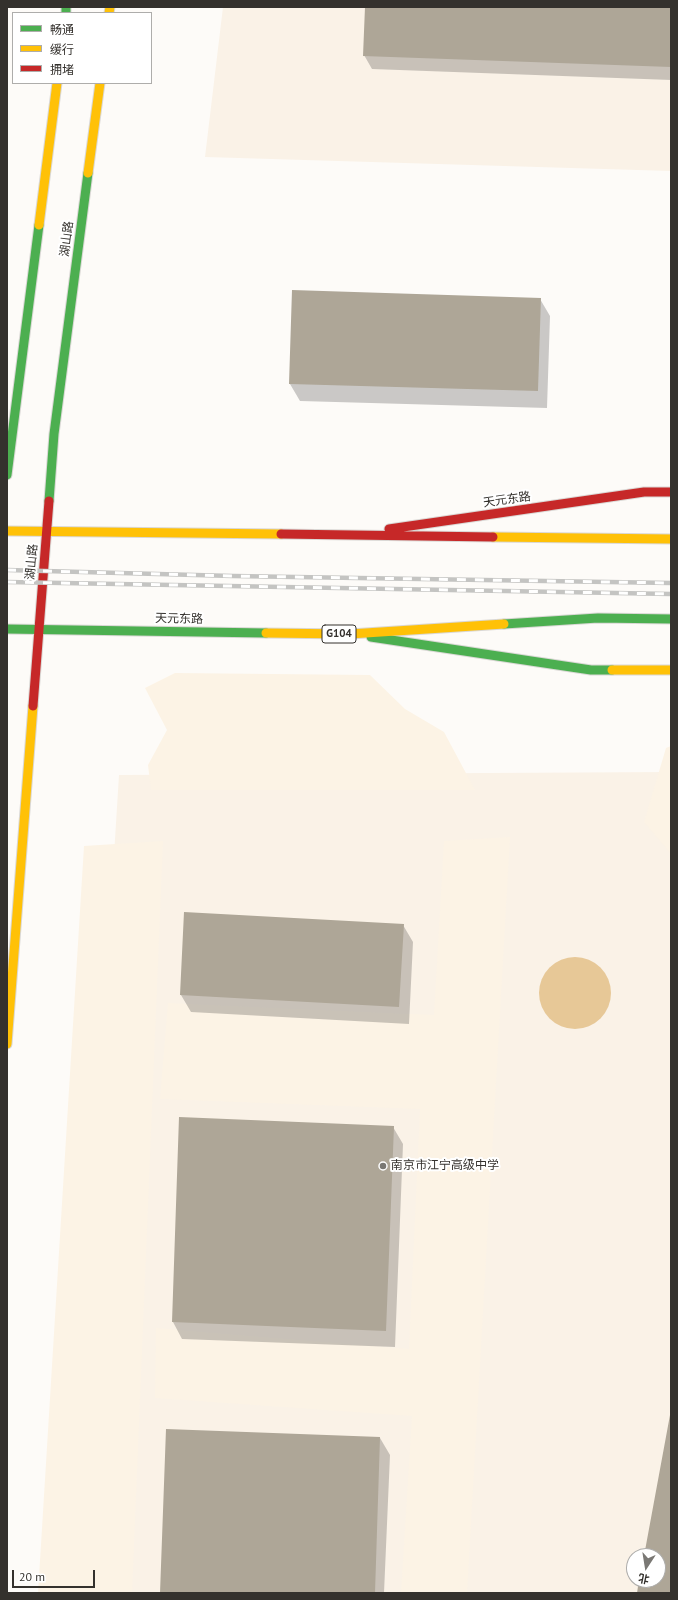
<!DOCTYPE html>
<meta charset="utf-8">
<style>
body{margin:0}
#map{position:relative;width:678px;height:1600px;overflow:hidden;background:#fdfbf8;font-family:"PT Sans","Noto Sans SC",sans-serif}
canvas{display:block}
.frame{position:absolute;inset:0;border:8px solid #34312d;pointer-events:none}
.legend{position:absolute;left:12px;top:12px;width:140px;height:72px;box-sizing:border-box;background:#fff;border:1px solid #aeadab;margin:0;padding:5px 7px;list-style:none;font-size:12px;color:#34312d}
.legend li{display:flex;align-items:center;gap:8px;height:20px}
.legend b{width:20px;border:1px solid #aeadab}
.north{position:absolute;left:626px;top:1548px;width:40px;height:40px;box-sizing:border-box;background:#fff;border:1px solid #aeadab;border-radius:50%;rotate:192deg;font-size:11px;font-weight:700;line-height:16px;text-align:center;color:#34312d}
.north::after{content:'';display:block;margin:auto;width:14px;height:18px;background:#7a7874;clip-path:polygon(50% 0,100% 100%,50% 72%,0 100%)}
.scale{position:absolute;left:12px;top:1570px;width:83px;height:18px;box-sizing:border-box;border:2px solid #34312d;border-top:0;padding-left:5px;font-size:12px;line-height:14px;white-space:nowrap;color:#34312d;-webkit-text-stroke:3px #fff;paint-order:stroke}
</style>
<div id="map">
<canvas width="678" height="1600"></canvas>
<div class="frame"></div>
<ul class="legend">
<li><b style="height:5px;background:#4caf50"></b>畅通</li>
<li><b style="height:5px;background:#ffc107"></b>缓行</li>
<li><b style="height:5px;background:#c62828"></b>拥堵</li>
</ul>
<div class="north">北</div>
<div class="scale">20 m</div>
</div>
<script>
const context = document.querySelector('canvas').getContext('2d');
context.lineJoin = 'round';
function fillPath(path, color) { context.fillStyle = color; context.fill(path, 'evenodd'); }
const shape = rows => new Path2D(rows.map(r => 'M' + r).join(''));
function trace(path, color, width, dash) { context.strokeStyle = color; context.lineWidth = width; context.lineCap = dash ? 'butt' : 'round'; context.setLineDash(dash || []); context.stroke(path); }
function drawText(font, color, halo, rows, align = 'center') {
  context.font = font + ' "PT Sans","Noto Sans SC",sans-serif'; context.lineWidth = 4; context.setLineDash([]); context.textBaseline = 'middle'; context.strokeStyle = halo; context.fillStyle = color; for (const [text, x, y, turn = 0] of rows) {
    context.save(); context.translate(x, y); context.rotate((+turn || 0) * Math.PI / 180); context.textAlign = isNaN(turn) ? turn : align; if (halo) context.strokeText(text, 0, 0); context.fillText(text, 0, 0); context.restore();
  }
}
fillPath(shape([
 [223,7,671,7,671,171,205,157],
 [671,772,671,1593,68,1593,119,775],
 [634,1556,658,1556,658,1580,634,1580]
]), '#faf2e7');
fillPath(shape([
 [175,673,370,675,405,709,444,732,475,790,151,790,148,765,167,730,145,688],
 [671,746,671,854,644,822,666,748],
 [510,837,467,1593,401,1593,412,1416,155,1398,156,1328,409,1349,420,1109,160,1099,168,1003,434,1015,444,841],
 [163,841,132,1593,38,1593,84,846]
]), '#fcf3e5');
fillPath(shape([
 '539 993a36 36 0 1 1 72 0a36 36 0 1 1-72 0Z'
]), '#e7c897');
fillPath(shape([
 [366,7,671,7,671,80,372,69,364,55],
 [540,299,550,316,547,408,300,401,290,384],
 [403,925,413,942,409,1024,191,1012,181,995],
 [393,1127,403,1144,395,1347,182,1339,173,1322],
 [671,1417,671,1593,638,1593,640,1580,658,1580,658,1556,645,1556],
 [380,1438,390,1455,384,1593,161,1593]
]), '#0003');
fillPath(shape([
 [365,7,671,7,671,67,363,56],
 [292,290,541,298,538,391,289,384],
 [184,912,404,924,399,1007,180,995],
 [179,1117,394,1126,386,1331,172,1322],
 [670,1415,671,1593,637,1593,639,1580,658,1580,658,1556,644,1556],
 [166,1429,380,1437,375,1593,160,1593]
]), '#aea697');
const fast = shape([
 [66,7,66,13],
 [7,475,39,225],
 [49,501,54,434,88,173],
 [504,624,598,618,671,619],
 [7,629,266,633],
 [371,637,591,670,612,670]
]);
const slow = shape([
 [109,13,110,7],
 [88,173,100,83],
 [39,225,57,83],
 [7,531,281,534],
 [493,537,671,539],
 [266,633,350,634,504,624],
 [612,670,671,670],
 [7,1044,33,706]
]);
const jam = shape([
 [389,529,644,492,671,492],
 [281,534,493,537],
 [33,706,49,501]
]);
trace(fast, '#dad8d5', 11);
trace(slow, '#dad8d5', 11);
trace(jam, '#dad8d5', 11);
trace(fast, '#4caf50', 9);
trace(slow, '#ffc107', 9);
trace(jam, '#c62828', 9);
const rail = shape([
 [7,570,233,576,671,583],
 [7,582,671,594]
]);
trace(rail, '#c4c4c2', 4.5);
trace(rail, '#fff', 3, [9]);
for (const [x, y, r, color] of [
 [383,1166,4,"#7a7874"]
]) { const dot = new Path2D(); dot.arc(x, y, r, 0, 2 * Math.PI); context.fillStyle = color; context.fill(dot); trace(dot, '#fff', 1.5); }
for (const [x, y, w] of [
 [339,634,34]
]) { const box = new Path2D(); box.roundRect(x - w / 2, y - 9, w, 18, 3); context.fillStyle = '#fff'; context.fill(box); trace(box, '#34312d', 1); }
drawText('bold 11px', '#34312d', null, [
 ["G104",339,634]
]);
drawText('12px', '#34312d', '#fff', [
 ["湖山路",67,239,-83],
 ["天元东路",507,500,-8],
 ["湖山路",32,562,-85],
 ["天元东路",179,619,1]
]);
drawText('12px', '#34312d', '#fff', [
 ["南京市江宁高级中学",391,1166]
], 'left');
</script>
